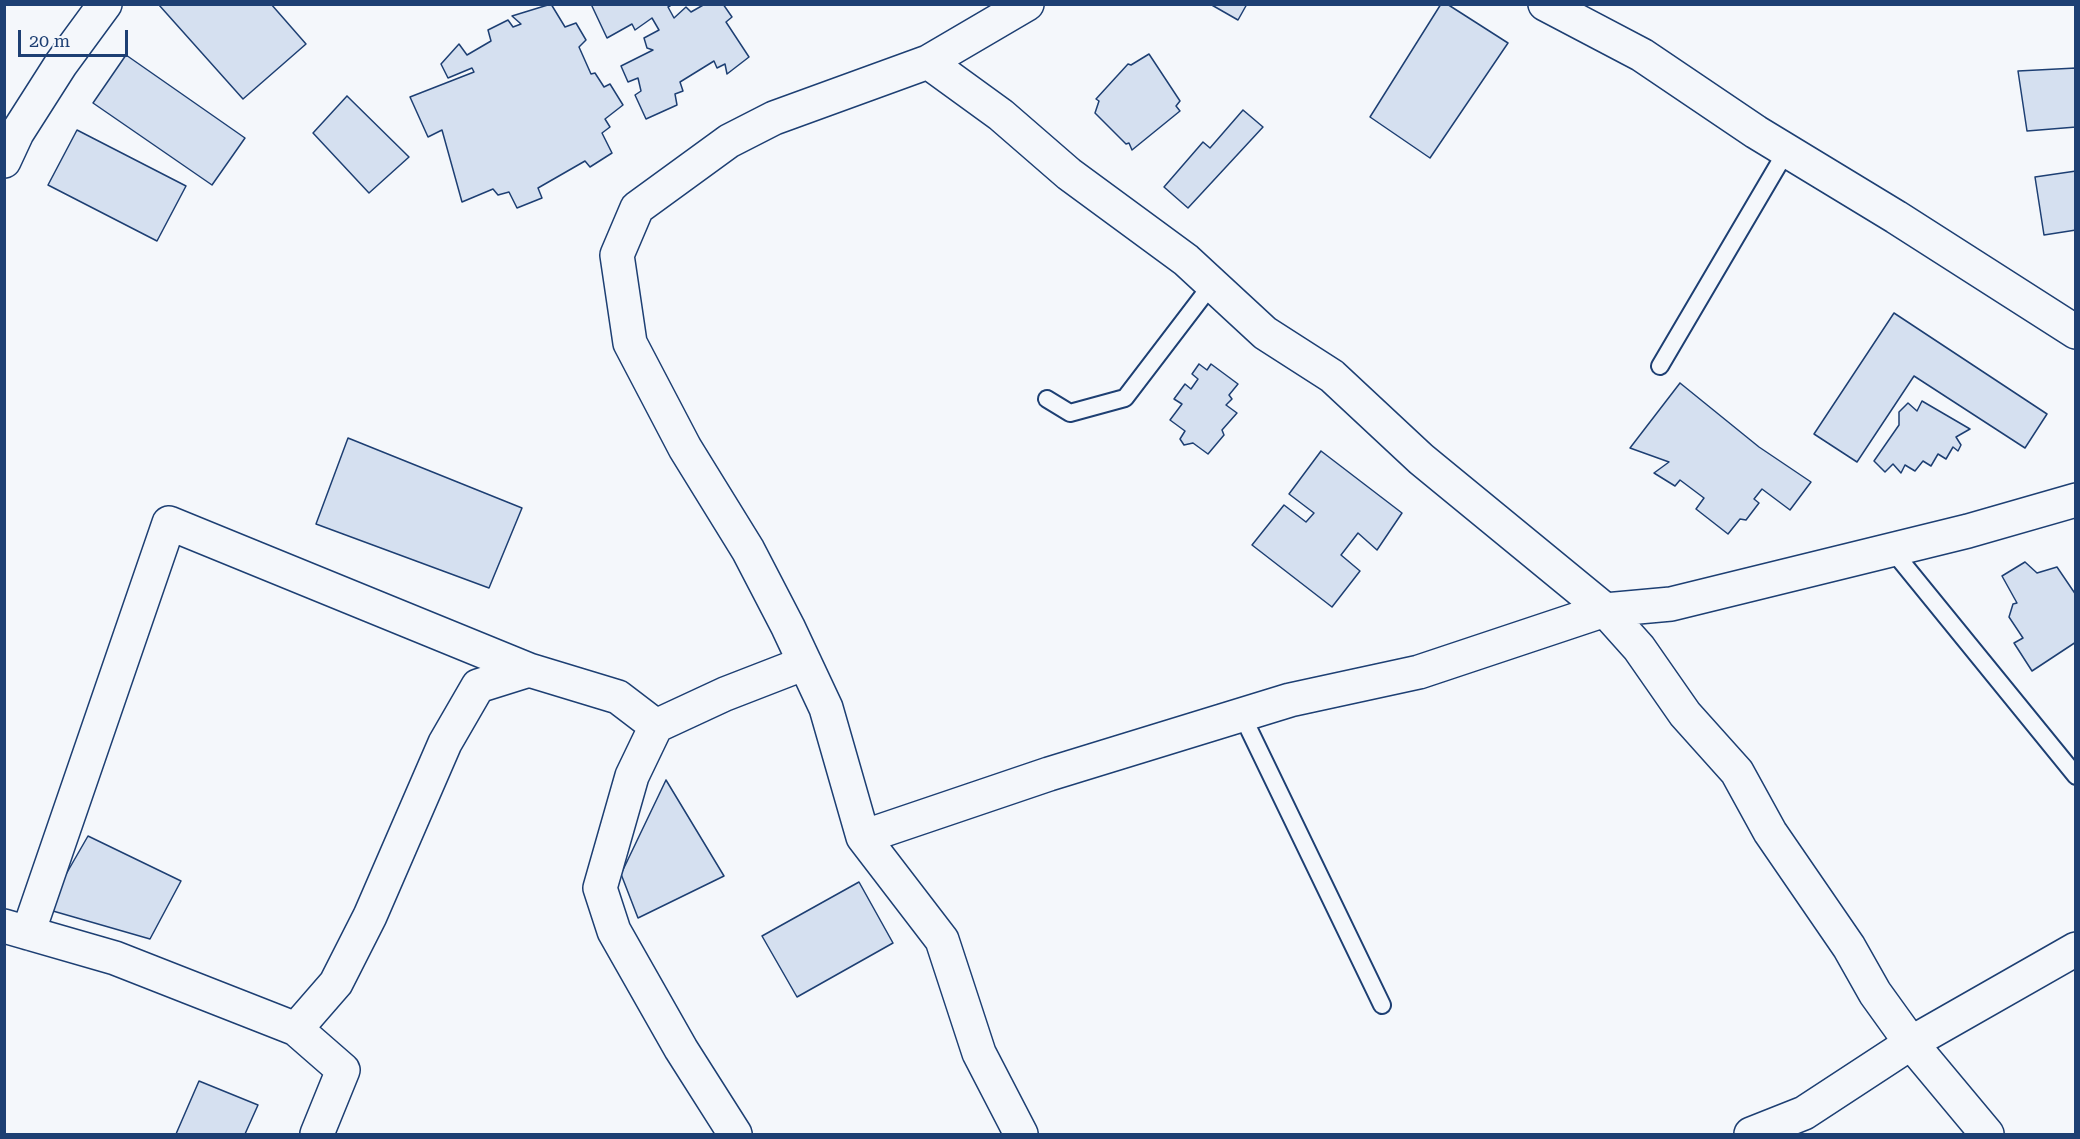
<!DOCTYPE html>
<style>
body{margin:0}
#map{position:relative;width:2080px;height:1139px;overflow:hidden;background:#f4f7fb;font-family:"Roboto Serif",serif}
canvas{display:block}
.frame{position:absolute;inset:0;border:6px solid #1d3f73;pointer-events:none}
.scale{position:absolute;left:18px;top:30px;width:110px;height:27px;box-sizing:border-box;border:3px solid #1d3f73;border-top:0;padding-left:8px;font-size:18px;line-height:21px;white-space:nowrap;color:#1d3f73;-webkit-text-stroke:4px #f4f7fb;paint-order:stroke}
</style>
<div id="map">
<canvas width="2080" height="1139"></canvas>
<div class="frame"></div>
<div class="scale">20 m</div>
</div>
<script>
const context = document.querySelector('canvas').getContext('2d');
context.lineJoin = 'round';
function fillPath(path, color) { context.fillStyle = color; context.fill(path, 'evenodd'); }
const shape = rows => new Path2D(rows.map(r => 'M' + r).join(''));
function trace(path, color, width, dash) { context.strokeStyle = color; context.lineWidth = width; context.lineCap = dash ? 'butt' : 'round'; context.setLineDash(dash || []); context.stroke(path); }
const building = shape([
 [271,4,306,44,243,99,159,5,271,4],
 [551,4,565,27,576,23,586,40,579,47,591,74,595,73,604,87,610,84,623,105,605,119,610,127,602,133,612,153,590,167,585,161,538,188,542,198,517,208,509,192,498,195,493,189,462,202,442,130,428,137,410,97,474,72,472,68,448,78,441,64,459,44,467,55,491,41,488,30,508,20,513,27,521,24,512,16,551,4],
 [591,4,673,4,668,7,674,18,686,7,691,12,705,4,723,4,732,17,726,22,749,57,727,74,725,64,717,68,714,61,680,82,683,91,675,94,677,105,646,119,635,95,641,91,638,78,628,82,621,66,653,50,647,48,644,38,659,30,652,18,635,30,632,24,607,38,591,4],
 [1210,4,1247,4,1238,20,1210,4],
 [1441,4,1447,4,1508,43,1430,158,1370,117,1441,4],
 [1149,54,1180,101,1176,106,1180,111,1132,150,1129,143,1126,144,1095,113,1099,101,1096,99,1128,64,1131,65,1149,54],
 [126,55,245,138,212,185,93,103,126,55],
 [2076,68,2076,127,2027,131,2018,71,2076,68],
 [347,96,409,157,369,193,313,133,347,96],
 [1243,110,1263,127,1188,208,1164,187,1203,142,1210,148,1243,110],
 [77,130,186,186,157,241,48,185,77,130],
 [2076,171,2076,230,2044,235,2035,177,2076,171],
 [1894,313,2047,414,2025,448,1914,376,1857,462,1814,434,1894,313],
 [1199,364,1207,370,1211,364,1238,384,1229,395,1232,399,1226,405,1237,413,1222,430,1224,435,1208,454,1193,443,1184,445,1180,439,1185,431,1170,420,1182,404,1174,399,1185,384,1191,389,1198,379,1192,374,1199,364],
 [1680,383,1759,447,1811,482,1790,510,1762,489,1754,499,1759,503,1746,520,1740,519,1728,534,1696,509,1704,498,1680,480,1675,486,1654,473,1669,462,1630,448,1680,383],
 [1922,401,1970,429,1956,437,1961,445,1958,451,1953,447,1946,459,1938,454,1931,466,1923,461,1915,471,1905,465,1901,473,1893,464,1885,472,1874,461,1899,425,1899,412,1908,403,1917,411,1922,401],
 [348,438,522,508,489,588,316,524,348,438],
 [1321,451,1402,513,1377,550,1358,533,1341,555,1360,571,1332,607,1252,545,1284,505,1306,522,1314,513,1289,494,1321,451],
 [2025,562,2037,573,2057,567,2076,595,2076,642,2032,671,2014,643,2023,638,2009,617,2013,604,2017,603,2002,576,2025,562],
 [666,780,724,876,638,918,621,874,666,780],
 [88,836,181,881,150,939,46,909,88,836],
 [859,882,893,943,797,997,762,936,859,882],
 [199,1081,258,1105,245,1134,176,1134,199,1081]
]);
fillPath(building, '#d5e0f0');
trace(building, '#1d3f73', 1.5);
const service = shape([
 [1660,366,1787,150],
 [1047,399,1070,413,1125,398,1212,284],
 [1892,550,2076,776],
 [1242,715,1382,1005]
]);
const minor = shape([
 [1545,4,1642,55,1756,132,1896,217,2076,332],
 [928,62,1001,115,1069,174,1186,260,1265,333,1332,376,1421,459,1605,610,1639,648,1685,714,1737,772,1770,832,1849,947,1875,993,1911,1043,1987,1134],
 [656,726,632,776,600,888,614,931,681,1049,735,1134],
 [863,837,1049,774,1290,700,1419,672,1605,610,1671,604,1968,531,2076,500],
 [4,926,115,958,296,1029,336,983,370,916,445,743,478,686,529,670,618,697,656,726,725,694,805,663],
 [28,933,169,523,529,670],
 [296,1029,343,1070,317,1134],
 [1021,1134,979,1053,942,940,863,837,826,708,788,627,748,550,685,448,630,343,617,255,637,208,729,141,774,118,928,62,1027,4]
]);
const tertiary = shape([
 [1751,1134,1804,1113,1911,1043,2076,949]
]);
const secondary = shape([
 [4,161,17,133,61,64,105,4]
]);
trace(service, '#1d3f73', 20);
trace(minor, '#1d3f73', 36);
trace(tertiary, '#1d3f73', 36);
trace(secondary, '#1d3f73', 36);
trace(service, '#f4f7fb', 16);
trace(minor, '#f4f7fb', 33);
trace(tertiary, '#f4f7fb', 33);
trace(secondary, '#f4f7fb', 33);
</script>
